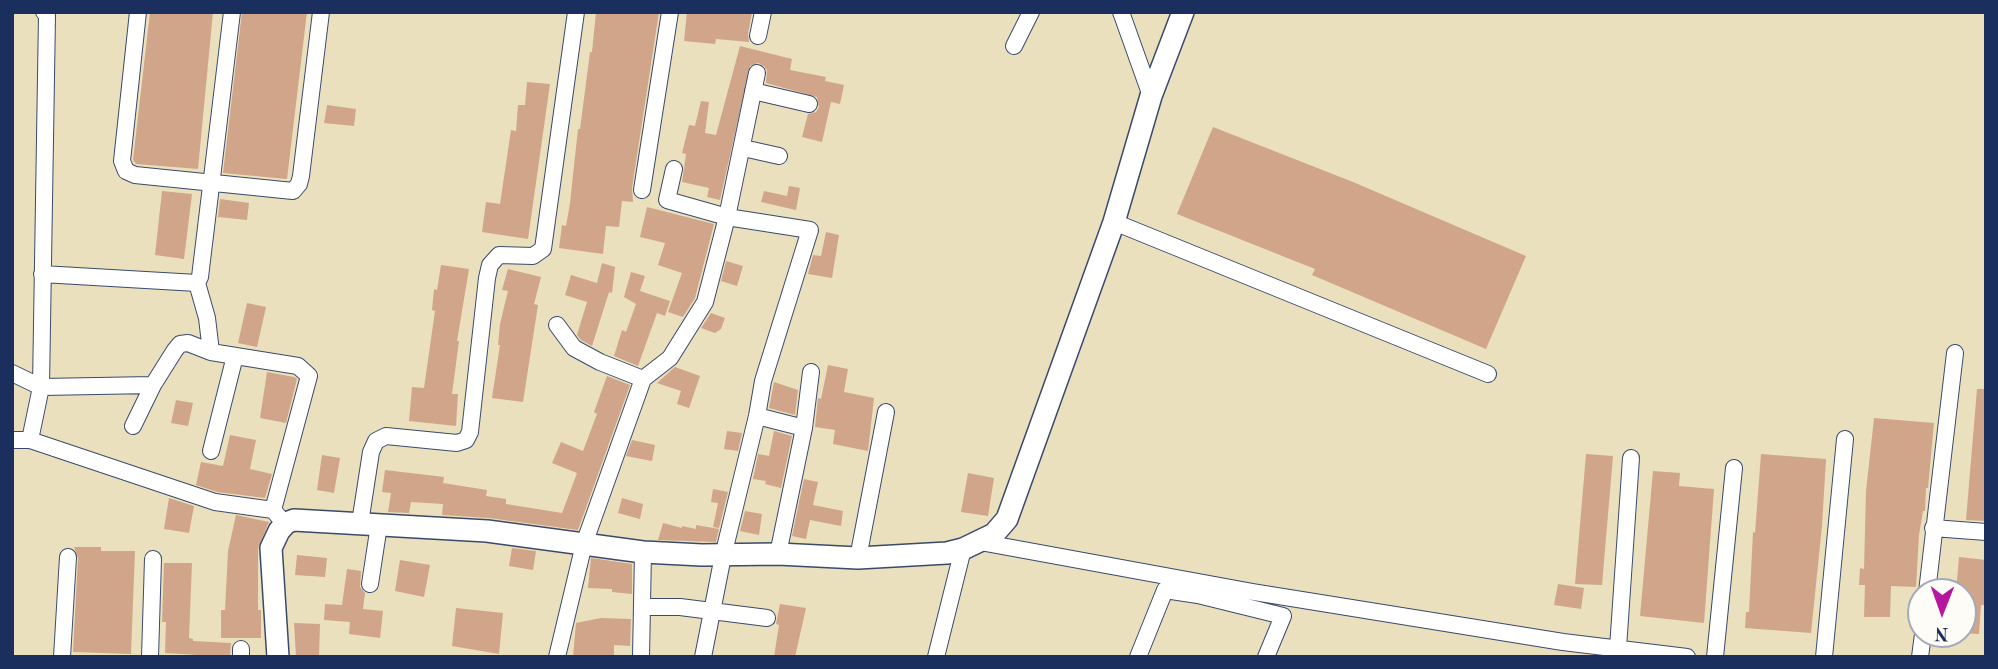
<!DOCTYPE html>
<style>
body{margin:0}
#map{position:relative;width:1998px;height:669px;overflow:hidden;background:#eae0bd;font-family:"Old Standard TT",serif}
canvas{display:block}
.frame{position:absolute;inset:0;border:14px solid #1b2f5e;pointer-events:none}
.north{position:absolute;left:1907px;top:578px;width:70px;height:70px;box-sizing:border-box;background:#fdfcf7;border:2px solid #a3aaba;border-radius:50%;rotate:181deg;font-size:19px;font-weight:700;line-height:28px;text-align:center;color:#1b2f5e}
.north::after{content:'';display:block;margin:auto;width:24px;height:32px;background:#b5179e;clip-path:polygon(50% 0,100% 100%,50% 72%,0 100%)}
</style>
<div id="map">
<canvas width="1998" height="669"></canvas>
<div class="frame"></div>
<div class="north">N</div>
</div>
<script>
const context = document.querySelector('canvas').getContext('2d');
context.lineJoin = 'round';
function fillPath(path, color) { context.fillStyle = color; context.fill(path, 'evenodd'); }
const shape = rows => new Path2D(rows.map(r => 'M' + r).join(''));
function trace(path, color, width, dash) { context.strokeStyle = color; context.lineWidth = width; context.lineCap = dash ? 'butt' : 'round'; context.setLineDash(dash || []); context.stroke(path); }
fillPath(shape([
 [150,12,213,12,198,169,136,164,133,160],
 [242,12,307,12,287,179,223,173],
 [596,12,659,12,632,188,633,202,622,201,619,227,606,226,603,254,559,248,562,225,566,226,570,203,578,129,580,129,590,52,592,52],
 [687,12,752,12,748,34,749,42,716,39,715,44,684,41],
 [740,46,792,59,790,70,826,77,825,81,844,85,840,104,831,102,822,142,802,137,808,114,816,112,819,107,817,97,766,83,767,70,764,66,758,63,750,66,720,200,707,197,709,188,682,182,686,154,682,153,689,125,695,126,701,101,709,102,705,133,716,135],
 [527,82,550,84,528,239,482,232,486,202,500,204,511,130,516,131,518,105,525,105],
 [327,105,356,109,354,126,324,123],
 [1213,127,1353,182,1526,256,1486,349,1312,275,1315,269,1177,214],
 [789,186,800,188,796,210,761,202,764,191,787,196],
 [162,191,192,194,184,259,155,255],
 [220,199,249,203,247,220,218,217],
 [647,207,714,224,695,298,683,317,668,312,682,273,658,265,665,243,640,237],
 [826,232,839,235,832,278,808,274,813,255,821,256],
 [726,261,743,266,737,286,721,281],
 [602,263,615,267,612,293,609,292,592,346,581,340,577,335,587,302,565,295,571,275,597,283],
 [441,265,469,269,457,341,459,341,452,394,458,394,456,426,409,421,412,387,424,388,435,311,432,310,434,289,437,290],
 [508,269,541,277,534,304,538,305,523,402,492,398,500,345,498,345,500,324,508,291,502,290],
 [631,272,645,276,640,291,670,301,665,316,657,313,638,366,614,356,622,330,626,332,636,304,624,297],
 [247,303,266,307,257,347,238,343],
 [711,313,725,318,721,329,715,333,701,328],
 [828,365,848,369,844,392,874,398,868,451,833,444,835,430,815,427,818,398,821,399],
 [675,367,700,376,689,408,677,404,681,391,657,383],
 [267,372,294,377,297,379,286,423,260,418],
 [607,376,630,385,578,530,489,518,442,515,443,504,411,502,409,513,388,512,391,493,382,492,385,470,444,477,443,483,487,490,486,496,506,499,506,504,562,513,577,473,552,463,561,442,583,451,597,414,594,412],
 [774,382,798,390,795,415,769,408],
 [1977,389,1986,389,1986,521,1966,520],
 [176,400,193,403,188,426,171,423],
 [1874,418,1934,423,1928,488,1926,488,1925,511,1923,511,1919,535,1916,587,1891,586,1890,617,1864,617,1865,585,1859,585,1860,568,1864,569,1866,491],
 [727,431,742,433,738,451,724,449],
 [774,431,792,436,781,488,765,484,766,481,753,479,758,454,769,456],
 [230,435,256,440,250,469,272,474,265,498,217,492,196,485,201,462,223,466],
 [632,440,655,445,652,461,626,456],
 [1586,454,1613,456,1602,585,1575,584],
 [1761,454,1826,459,1822,526,1811,633,1745,628,1746,612,1749,612,1753,532,1755,533],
 [322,455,340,458,334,493,317,490],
 [1653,471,1680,473,1679,486,1714,489,1704,623,1640,616],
 [968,473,994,478,988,516,961,512],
 [804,479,818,482,813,505,843,511,841,526,810,520,806,539,792,536],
 [713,489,728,492,719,528,713,527,718,503,711,502],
 [169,498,194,506,189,533,164,529],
 [622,498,643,504,640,519,618,513],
 [745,511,762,514,759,535,740,531],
 [236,515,269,522,258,549,258,610,261,610,261,638,221,638,221,610,225,610,228,551],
 [663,523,682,528,682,526,696,529,696,525,719,529,716,542,658,540],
 [74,547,101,547,101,551,135,551,131,654,73,652,78,558],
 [512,548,536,551,533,570,509,566],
 [297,555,327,558,325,577,295,575],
 [1959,557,1986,560,1986,605,1981,605,1979,634,1963,633,1963,592,1956,592],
 [591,558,632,564,632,594,612,592,612,589,588,588],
 [400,560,430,565,424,597,395,591],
 [164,563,192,563,189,638,193,639,193,641,231,643,230,657,165,653,166,622,162,622],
 [347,569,361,571,360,587,365,593,363,609,383,611,380,638,349,634,350,622,324,620,325,604,342,605],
 [1558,584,1584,588,1581,609,1554,605],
 [780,604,806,608,795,657,774,657,779,625,776,624],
 [456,608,503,613,499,654,452,646],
 [601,618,631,619,630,646,614,645,614,657,573,657,576,623],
 [294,623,320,624,319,657,296,657]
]), '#d1a589');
const minor = shape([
 [44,12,47,15,41,387,30,440,215,502,273,510],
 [138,12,122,161,126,171,135,175,293,191,299,184,301,176,321,12],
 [1121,12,1151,96],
 [758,36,763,12],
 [1014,46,1031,12],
 [753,91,809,104],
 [743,148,779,156],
 [674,169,667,200,727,217,810,230,763,381,757,416,723,556,703,657],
 [642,190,670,12],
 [1114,222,1488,374],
 [42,274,197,283,200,277,232,12],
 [197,283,207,318,211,352],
 [557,325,574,348,600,362,643,379,584,544,557,657],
 [12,373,41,387,153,385,175,350,180,344,188,343,211,352,298,366,309,376,273,510,279,517],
 [643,379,670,358,705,302,727,217,757,73],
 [757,416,804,428],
 [133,426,153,385],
 [12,440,30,440],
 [211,451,235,356],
 [360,523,371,452,376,441,386,436,457,443,466,440,470,432,487,278,490,265,499,255,533,256,543,249,576,12],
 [1933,528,1986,532],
 [980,542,1253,592,1563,642,1687,657],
 [778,554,804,428,811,372],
 [858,558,886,412],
 [370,584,379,525],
 [1927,592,1955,353],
 [642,607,680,607,767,618],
 [1618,648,1631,458],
 [62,657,68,557],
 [150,657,153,559],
 [241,657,241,649],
 [641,657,643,552],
 [936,657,963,549],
 [1138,657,1165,590,1198,595,1283,616,1266,657],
 [1715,657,1734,468],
 [1824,657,1845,439],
 [1920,657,1923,634]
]);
const major = shape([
 [278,657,271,548,279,531,286,523,294,520,487,531,643,552,702,555,778,554,858,558,947,553,963,549,994,534,1007,519,1114,222,1151,96,1183,12]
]);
trace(minor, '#3a4a6c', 18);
trace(major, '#3a4a6c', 24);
trace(minor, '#fff', 16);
trace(major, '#fff', 21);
</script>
